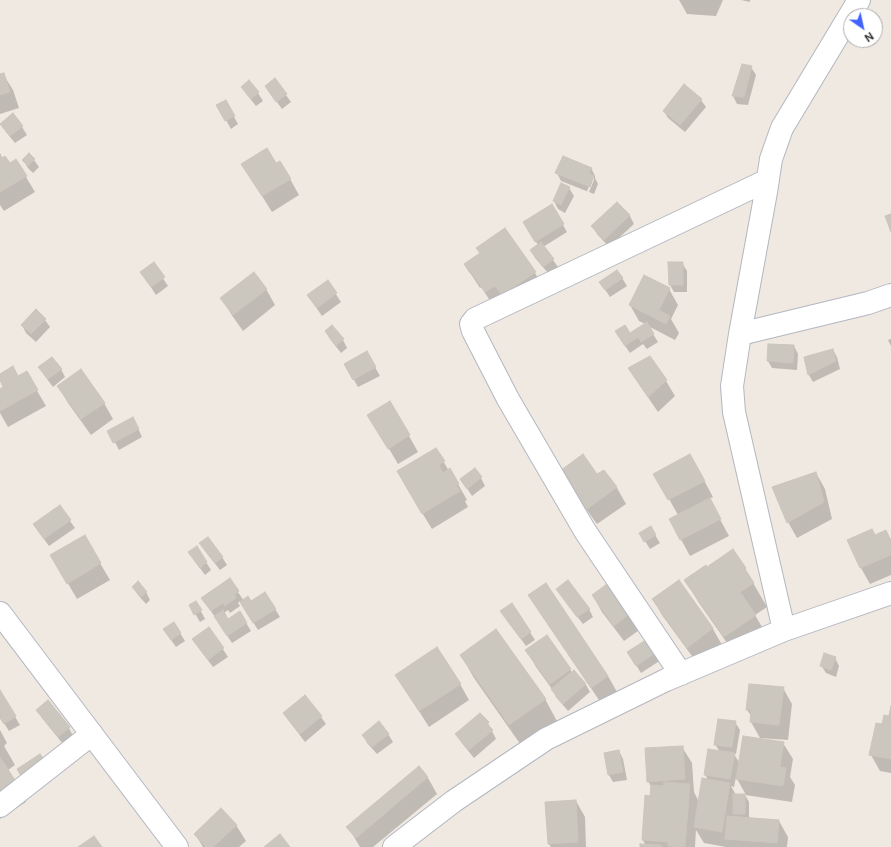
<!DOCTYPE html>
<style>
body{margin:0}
#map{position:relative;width:891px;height:847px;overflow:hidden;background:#efe9e1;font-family:"DM Sans",sans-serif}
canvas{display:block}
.north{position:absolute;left:843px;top:8px;width:40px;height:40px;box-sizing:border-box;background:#fff;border:1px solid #ababab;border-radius:50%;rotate:146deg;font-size:11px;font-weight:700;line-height:16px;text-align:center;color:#2e2e2e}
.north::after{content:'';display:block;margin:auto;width:14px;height:18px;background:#4264fb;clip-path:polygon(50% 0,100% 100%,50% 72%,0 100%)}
</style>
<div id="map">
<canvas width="891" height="847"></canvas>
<div class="north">N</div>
</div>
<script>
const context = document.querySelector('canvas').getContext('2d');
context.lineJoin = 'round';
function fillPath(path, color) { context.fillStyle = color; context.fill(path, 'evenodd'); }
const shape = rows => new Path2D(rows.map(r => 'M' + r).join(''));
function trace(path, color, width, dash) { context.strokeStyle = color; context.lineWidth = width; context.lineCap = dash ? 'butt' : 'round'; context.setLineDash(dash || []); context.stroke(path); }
fillPath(shape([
 [679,0,723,0,716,16,687,14],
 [741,0,750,0,750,2],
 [742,65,751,67,756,75,748,105,737,104,733,96],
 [3,74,13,90,19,108,0,114,0,75],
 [275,80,291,102,282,109,266,87],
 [249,81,258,93,263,101,256,106,247,95,242,87],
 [701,100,706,107,685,132,668,118,664,111],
 [225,101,238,124,231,129,218,106],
 [13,115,22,127,27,135,15,143,6,132,2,124],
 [0,156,2,159,26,177,35,192,4,211,0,205],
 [23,160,34,160,39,167,33,173,28,168],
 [276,164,290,179,299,195,272,212,252,180],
 [591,168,595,176,595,178,598,184,594,194,561,181,557,173],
 [594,175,594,180,589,192,587,191],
 [569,188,574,196,565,213,558,209,554,201],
 [617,203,630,216,634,224,609,247,597,234,593,227],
 [552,206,567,232,543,247,553,260,558,267,549,274,535,258,531,250,538,245,524,223],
 [153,263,168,286,156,295,141,272],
 [682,263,687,271,687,292,674,292,670,285],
 [465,265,535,273,544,288,495,308,481,287,480,288],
 [622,278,627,286,610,297,600,282],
 [328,282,341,302,322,316,313,303,309,296],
 [266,289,275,305,243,331,231,314,222,298],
 [669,289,678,305,671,319,679,333,675,340,648,326,658,342,647,349,643,344,630,353,621,340,630,335,645,324,639,321,630,305],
 [45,320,50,327,36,342,26,333,22,325],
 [332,326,343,340,347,348,341,353,330,339,326,332],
 [891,339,891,346,888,340],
 [794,346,798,354,797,370,772,368,768,361],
 [833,350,837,357,840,369,813,382,809,375,806,358],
 [367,353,380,376,358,387,345,364],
 [40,367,61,369,65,377,53,387,44,375],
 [629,368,666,381,675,396,658,412,639,384],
 [26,372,46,406,8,427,0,413,0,390,5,387,0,378,0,375,18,377],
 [59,387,104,403,113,419,91,435,68,403],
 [390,402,418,452,398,464,369,415],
 [137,426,142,437,119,450,109,431],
 [436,449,449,471,450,470,467,500,465,501,468,507,432,529,407,488],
 [604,471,617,488,626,504,597,524,570,487,597,476],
 [699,471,713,497,709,499,729,536,690,556,670,519,678,515,655,474],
 [816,473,825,489,832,519,797,538,788,522,774,487],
 [481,478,485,486,472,496,461,479],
 [60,507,75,528,49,546,39,532],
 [650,527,660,543,650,549,640,533],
 [886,532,891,540,891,575,870,584,861,568,849,540,876,536],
 [84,536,110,580,77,599,52,556],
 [201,543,222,557,227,565,220,570,205,551],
 [197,548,211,570,205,575,194,560],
 [733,551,745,569,767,607,755,615,769,639,739,660,699,603,685,580,707,569],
 [229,579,244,601,275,609,280,617,258,630,240,601,238,603,240,606,230,613,228,610,224,613,228,620,240,613,251,631,232,643,203,599],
 [678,581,713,629,722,645,697,663,662,615,653,599],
 [611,582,642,628,624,641,602,612,593,596],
 [133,587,146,592,150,600,146,604,138,595],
 [530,595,608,676,617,692,601,703,539,611],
 [562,597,589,609,593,617,583,624],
 [196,602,205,619,200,622,190,605],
 [512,605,535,640,526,646,506,619],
 [209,628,228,657,213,667,198,647],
 [180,633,185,641,176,647,169,637],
 [649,640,661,660,641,673,633,660],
 [527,651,570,669,572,673,574,671,586,685,590,692,568,711,556,697,552,689,536,667],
 [461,655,545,699,558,723,523,748,474,678],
 [835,658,839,666,836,677,826,673,821,665],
 [396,675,460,684,469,700,429,727],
 [783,688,792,704,788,740,760,738,751,722,752,717,747,710],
 [0,692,20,725,9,731,0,717],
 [305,697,321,717,326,724,305,742,289,721,284,714],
 [37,710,69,728,73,736,63,744,42,718],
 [891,712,891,773,880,771,871,755,883,725,890,717],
 [735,722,740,730,736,754,734,754,740,764,783,743,793,759,790,777,795,785,792,802,745,795,749,802,749,818,779,821,788,837,787,847,726,847,704,843,696,830,695,847,641,847,646,846,643,840,651,797,652,788,648,781,682,747,692,763,694,792,699,802,708,780,705,774,720,752,715,744],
 [736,777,746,795,736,795,731,786,734,787],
 [488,723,496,739,474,758,461,742,456,734],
 [0,730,7,743,4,746,15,765,8,770,26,802,0,819],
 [388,734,393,742,377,754,367,743,363,735],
 [619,751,623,759,627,780,613,782,609,775],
 [419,768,428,778,437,794,373,847,360,847,348,827],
 [576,801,585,817,586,847,551,847,549,844],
 [236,825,246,841,239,847,203,847,195,834]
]), '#0003');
const building = shape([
 [742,64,752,66,744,97,732,96,742,64],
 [4,73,10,92,0,95,0,74,4,73],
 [275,78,287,94,276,102,265,86,275,78],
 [249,80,259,92,251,99,241,87,249,80],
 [684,84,702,99,680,125,663,111,684,84],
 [226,100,235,116,225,121,216,105,226,100],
 [13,113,23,126,10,136,0,124,13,113],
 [267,148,276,163,280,161,291,179,262,196,241,164,267,148],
 [29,153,35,159,28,166,22,160,29,153],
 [0,154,2,158,5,156,10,163,16,159,27,176,0,192,0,154],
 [563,156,592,168,589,173,594,176,590,187,555,173,563,156],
 [561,183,570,187,561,205,553,201,561,183],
 [617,202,630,215,604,240,591,226,617,202],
 [552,204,564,224,535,242,523,222,552,204],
 [891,214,891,232,885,216,891,214],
 [505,228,536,272,502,295,495,286,485,292,471,272,470,273,464,264,480,253,476,248,505,228],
 [541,242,554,259,543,267,530,250,541,242],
 [154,262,165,277,151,287,140,272,154,262],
 [668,262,683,262,683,285,669,285,668,262],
 [617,270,623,278,605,290,599,282,617,270],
 [254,272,267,289,233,315,220,298,254,272],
 [644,275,670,288,659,310,670,316,666,324,629,305,644,275],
 [328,280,337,293,317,308,307,295,328,280],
 [36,309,46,319,31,334,21,325,36,309],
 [647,322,654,334,641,342,638,337,625,346,615,331,625,325,630,333,647,322],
 [332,325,344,339,336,346,325,331,332,325],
 [768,344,794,345,793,363,767,361,768,344],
 [833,349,836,361,808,375,804,357,833,349],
 [367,351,376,367,353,380,344,364,367,351],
 [650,356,667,380,648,397,628,368,650,356],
 [52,357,62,369,48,379,38,367,52,357],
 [13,366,18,376,27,371,38,390,0,411,0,389,3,387,0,380,0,374,13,366],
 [81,369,105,403,81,419,57,386,81,369],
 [390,401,410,435,388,449,367,415,390,401],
 [133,417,139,429,113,443,107,431,133,417],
 [436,448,445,461,439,465,443,473,450,468,459,484,456,485,460,491,422,514,397,471,436,448],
 [583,454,597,474,604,470,617,487,587,509,560,471,583,454],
 [690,454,705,481,668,500,653,474,690,454],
 [475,468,482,477,467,489,460,479,475,468],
 [816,472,824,502,787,523,772,487,816,472],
 [710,498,721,519,680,540,669,519,710,498],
 [60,505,71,520,44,539,33,524,60,505],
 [651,526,656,535,644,542,639,533,651,526],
 [872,529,875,535,886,530,891,541,891,555,860,568,847,540,872,529],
 [85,535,101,563,67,584,50,555,85,535],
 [208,537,223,557,215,563,199,543,208,537],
 [197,546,207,562,200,568,188,552,197,546],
 [733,549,746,568,745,569,754,583,740,592,756,615,724,637,684,580,706,565,707,567,733,549],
 [230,578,239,591,234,595,236,598,225,606,223,603,211,611,201,598,230,578],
 [568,580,590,609,577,617,556,589,568,580],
 [679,580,713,628,687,648,652,599,679,580],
 [138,581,147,592,141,597,132,587,138,581],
 [611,581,633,611,614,626,592,595,611,581],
 [546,583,608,676,591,688,528,595,546,583],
 [265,592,276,609,253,623,240,602,248,596,251,601,265,592],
 [196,601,202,610,194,615,189,605,196,601],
 [512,603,531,632,521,639,500,611,512,603],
 [223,610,228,619,240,611,247,623,227,636,214,616,223,610],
 [174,622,181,633,171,640,163,629,174,622],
 [209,627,224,648,208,660,192,639,209,627],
 [496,629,546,699,509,725,460,655,496,629],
 [547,635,571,669,550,684,525,650,547,635],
 [649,638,657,652,636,666,627,652,649,638],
 [437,647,461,684,419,711,395,675,437,647],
 [824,653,836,657,831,670,820,666,824,653],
 [574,670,586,684,563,704,551,689,574,670],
 [749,684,784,687,779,725,750,722,751,710,746,710,749,684],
 [0,690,16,716,4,724,0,718,0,690],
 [305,695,322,716,300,734,283,713,305,695],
 [48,700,70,727,58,737,36,710,48,700],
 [891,706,891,759,869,755,876,723,882,724,884,715,889,716,891,706],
 [480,713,489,722,487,724,493,730,469,750,455,734,480,713],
 [718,719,736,721,732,747,714,745,718,719],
 [379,721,389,734,372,747,362,735,379,721],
 [743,736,784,742,780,767,786,768,783,786,736,779,743,736],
 [683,746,685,779,647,782,645,748,683,746],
 [708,749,735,753,730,779,704,775,708,749],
 [619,750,623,772,608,775,604,753,619,750],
 [40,754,48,765,24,781,17,769,40,754],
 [0,757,18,785,0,797,0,757],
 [419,766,428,777,356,838,346,827,419,766],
 [702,778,730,783,722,832,694,827,702,778],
 [664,782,690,784,685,847,668,846,668,842,642,840,645,795,650,796,651,785,663,786,664,782],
 [733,794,745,794,745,814,733,814,733,794],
 [576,800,578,842,548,844,545,802,576,800],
 [221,808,237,825,213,847,206,847,194,834,221,808],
 [727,816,779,820,777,843,725,839,727,816],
 [280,834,290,847,264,847,280,834],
 [94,836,102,847,78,847,94,836],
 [640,844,661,845,661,847,640,847,640,844]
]);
fillPath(building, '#cbc7bf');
trace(building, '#cbc5ba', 1);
const minor = shape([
 [740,334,868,303,891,295],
 [0,613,177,847],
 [784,630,734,412,732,386,740,334,766,192,771,159,782,128,859,0],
 [681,674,585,531,508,399,473,331,471,324,475,319,768,180],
 [0,806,92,734],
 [394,847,454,801,546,739,666,680,784,630,891,593]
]);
trace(minor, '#b4b7c1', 24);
trace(minor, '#fff', 22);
</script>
